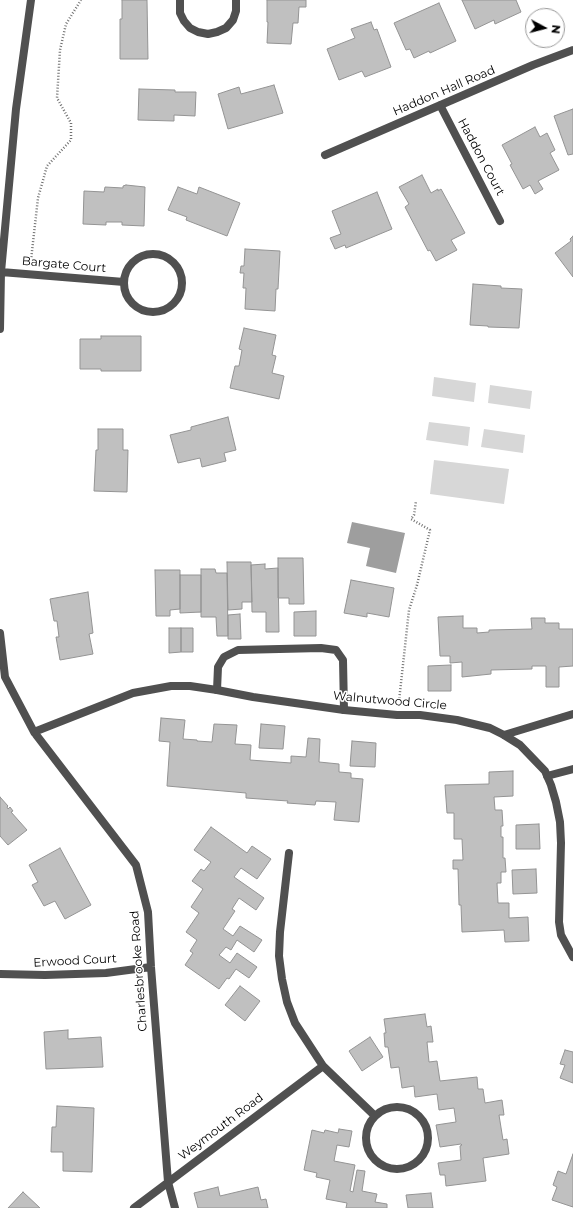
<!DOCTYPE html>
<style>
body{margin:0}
#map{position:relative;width:573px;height:1208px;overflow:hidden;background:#fff;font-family:Montserrat,sans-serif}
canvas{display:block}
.north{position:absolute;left:525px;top:8px;width:40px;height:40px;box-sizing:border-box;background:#fff;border:1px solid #999;border-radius:50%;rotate:97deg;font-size:11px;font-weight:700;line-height:16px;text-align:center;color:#000}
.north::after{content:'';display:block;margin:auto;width:14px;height:18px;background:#000;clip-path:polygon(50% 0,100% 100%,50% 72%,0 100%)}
</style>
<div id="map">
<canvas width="573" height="1208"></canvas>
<div class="north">N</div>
</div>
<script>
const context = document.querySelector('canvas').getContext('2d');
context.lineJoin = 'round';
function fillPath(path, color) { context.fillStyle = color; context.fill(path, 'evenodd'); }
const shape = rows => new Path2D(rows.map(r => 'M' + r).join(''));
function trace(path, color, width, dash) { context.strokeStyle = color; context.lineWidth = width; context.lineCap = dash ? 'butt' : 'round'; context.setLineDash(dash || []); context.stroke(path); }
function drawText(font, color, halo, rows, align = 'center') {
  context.font = font + ' Montserrat,sans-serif'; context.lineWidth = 3; context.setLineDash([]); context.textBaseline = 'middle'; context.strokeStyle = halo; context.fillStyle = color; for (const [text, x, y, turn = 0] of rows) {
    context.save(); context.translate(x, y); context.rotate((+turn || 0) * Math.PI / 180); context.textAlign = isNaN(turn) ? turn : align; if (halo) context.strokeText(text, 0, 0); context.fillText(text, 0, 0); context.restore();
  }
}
fillPath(shape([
 [434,377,476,383,474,402,432,396],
 [490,385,532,391,530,409,488,403],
 [429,422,470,427,468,446,426,440],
 [484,429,525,435,523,453,481,447],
 [434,460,509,469,504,504,430,494]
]), '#d7d7d7');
fillPath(shape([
 [352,522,405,533,396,573,366,566,370,548,347,543]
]), '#9e9e9e');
const building = shape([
 [122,0,147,0,148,59,120,59,120,19,122,19,122,0],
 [267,0,306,0,306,7,299,7,298,23,293,23,291,44,267,43,268,22,267,22,267,0],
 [462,0,516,0,521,12,495,24,494,20,475,29,462,0],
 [439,3,456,41,430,53,429,51,414,58,410,49,406,50,394,23,439,3],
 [371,22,374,30,377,29,391,67,365,77,362,71,339,80,327,49,355,38,351,29,371,22],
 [274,85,283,113,228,129,218,94,239,87,241,94,274,85],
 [139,89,175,90,175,92,196,92,195,116,174,115,174,121,138,120,139,89],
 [573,109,573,154,568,155,554,116,573,109],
 [535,127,540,137,547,133,555,150,550,153,559,170,538,181,543,189,535,194,530,185,523,189,510,165,512,164,502,145,535,127],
 [422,175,431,193,438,189,438,191,441,189,465,233,451,240,457,250,436,261,430,250,428,251,405,207,409,204,399,187,422,175],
 [126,185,145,187,144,226,122,225,122,222,106,222,106,225,83,224,84,191,104,192,105,187,123,188,123,186,126,185],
 [178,187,197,194,199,187,240,203,227,236,186,220,187,217,168,210,178,187],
 [377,192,392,229,346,248,345,245,335,249,330,238,341,234,332,211,377,192],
 [573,236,573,277,555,253,571,241,570,239,573,236],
 [245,249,280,251,278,289,276,289,275,311,245,309,246,288,243,288,244,273,240,273,241,266,244,266,245,249],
 [473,284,501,286,501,288,522,289,519,328,488,327,488,326,470,325,473,284],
 [244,328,276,335,272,355,276,356,272,373,284,376,279,399,230,388,235,366,239,366,242,350,239,349,244,328],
 [101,336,141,336,141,371,101,371,101,369,80,369,80,339,101,339,101,336],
 [228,417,236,450,224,453,226,461,202,467,200,458,178,463,170,435,191,430,191,427,228,417],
 [98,429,123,429,123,450,128,450,127,492,94,491,96,450,98,450,98,429],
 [278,558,303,558,304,604,289,604,289,598,278,598,278,558],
 [227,562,251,562,252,602,242,602,242,609,228,610,227,562],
 [265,564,265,569,278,568,279,632,266,632,266,612,252,612,251,565,265,564],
 [201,569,215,569,216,573,227,573,228,636,217,636,216,617,201,617,201,569],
 [155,570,180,570,180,609,170,610,170,616,156,616,155,570],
 [180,575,201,575,201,612,180,613,180,575],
 [351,580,394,588,389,617,367,613,367,617,344,613,351,580],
 [88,592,93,633,89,634,93,654,60,660,56,637,59,637,57,621,54,621,50,599,88,592],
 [316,611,316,636,294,636,294,612,316,611],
 [240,614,241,639,228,639,228,615,240,614],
 [463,616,463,628,477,628,477,633,489,632,489,630,532,629,531,618,545,618,545,623,559,623,559,629,573,629,573,666,559,667,559,687,546,687,546,666,532,666,532,669,491,670,491,674,462,677,462,662,450,663,450,656,440,656,438,617,463,616],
 [169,628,181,628,181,652,169,653,169,628],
 [181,628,193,628,193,652,181,652,181,628],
 [451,665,451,691,428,691,428,666,451,665],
 [161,718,185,720,183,739,197,740,197,741,212,742,214,724,237,725,235,744,251,745,250,760,291,763,291,756,306,757,308,738,320,739,319,762,339,764,339,772,351,773,351,778,363,779,359,822,334,820,336,802,316,801,315,805,287,803,288,801,246,798,246,793,167,786,170,742,159,741,161,718],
 [261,724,285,726,283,749,259,748,261,724],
 [352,741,376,743,375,767,350,766,352,741],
 [513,771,513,796,494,797,495,810,502,810,503,826,501,826,501,837,503,837,503,858,505,858,506,872,501,872,501,883,497,883,498,903,509,903,509,918,528,917,529,941,505,942,504,930,462,932,461,905,459,905,458,869,453,869,453,860,463,860,462,839,454,839,454,813,447,813,445,785,489,784,489,772,513,771],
 [0,797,8,806,7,807,8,809,10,807,13,811,11,812,27,830,8,845,0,836,0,797],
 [539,824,540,849,516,849,516,825,539,824],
 [211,827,247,853,252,846,271,859,257,879,241,868,234,877,264,898,256,910,239,898,232,909,235,911,223,929,233,936,240,926,262,940,254,952,237,940,231,950,226,947,219,955,230,963,237,953,257,967,249,978,236,969,229,979,227,978,219,989,185,965,193,953,190,951,197,940,186,932,199,913,191,907,203,889,192,881,201,869,204,871,211,862,194,850,211,827],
 [60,848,91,905,65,919,55,901,44,906,32,885,38,882,29,865,60,848],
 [536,869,537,893,513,894,512,870,536,869],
 [240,986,260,1001,245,1021,225,1005,240,986],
 [425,1014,427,1027,431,1026,433,1042,427,1042,429,1062,437,1061,440,1081,477,1077,478,1089,483,1089,485,1103,502,1100,504,1115,499,1115,503,1140,507,1139,509,1154,483,1158,486,1181,446,1186,445,1175,440,1175,438,1163,461,1160,460,1146,462,1145,461,1144,440,1147,436,1125,456,1122,454,1108,439,1110,437,1094,415,1097,414,1086,402,1088,399,1067,391,1068,388,1047,385,1047,384,1033,386,1033,384,1019,425,1014],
 [68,1030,68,1039,101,1037,103,1067,46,1069,44,1032,68,1030],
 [370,1037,383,1057,362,1071,349,1051,370,1037],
 [565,1050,573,1052,573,1083,560,1078,565,1065,560,1064,565,1050],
 [57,1106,94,1108,92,1172,63,1171,63,1152,51,1152,52,1127,56,1127,57,1106],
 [339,1129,352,1131,349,1147,337,1145,334,1161,355,1165,350,1191,353,1192,357,1170,365,1171,362,1191,377,1194,375,1202,387,1204,387,1208,346,1208,347,1203,326,1199,330,1180,316,1177,317,1173,304,1170,312,1130,324,1133,325,1130,338,1133,339,1129],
 [573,1154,573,1207,552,1200,557,1187,553,1185,558,1171,566,1174,573,1154],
 [218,1187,220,1196,258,1187,261,1200,266,1199,268,1208,198,1208,194,1193,218,1187],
 [23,1192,40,1208,8,1208,23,1192],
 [431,1193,433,1208,408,1208,406,1195,431,1193]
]);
fillPath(building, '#c0c0c0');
trace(building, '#949494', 1);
trace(shape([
 [31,260,38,198,47,166,71,140,71,123,57,98,60,50,66,24,81,0],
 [399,701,409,610,417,585,430,530,411,519,414,515,416,501]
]), '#727272', 2.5, [1, 2]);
trace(shape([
 [217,690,218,667,224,657,238,650,321,648,336,650,343,660,344,710],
 [504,735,573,714],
 [547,776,573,769]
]), '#505050', 8);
trace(shape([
 [180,0,180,13,184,21,190,28,198,32,208,34,217,32,226,28,233,20,236,11,236,0],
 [440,105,500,221],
 [325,155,533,65,573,50],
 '124 283a29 29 0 1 1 58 0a29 29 0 1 1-58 0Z',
 [1,272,124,282],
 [0,329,1,272,16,109,31,0],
 [0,633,5,677,34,732,136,865,148,912,151,967,168,1182,175,1208],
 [34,732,133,693,171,686,190,686,217,690,253,697,344,710,397,715,420,715,457,720,490,728,504,735,520,745,545,771,551,785,556,802,560,822,561,843,559,922,561,935,573,957],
 [289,853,280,932,279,956,282,979,287,1002,295,1023,323,1066,374,1115],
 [0,974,45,975,106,973,151,967],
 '366 1138a31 31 0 1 1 62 0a31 31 0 1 1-62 0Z',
 [134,1208,323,1066]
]), '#505050', 8);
drawText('12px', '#000', '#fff', [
 ["Haddon Hall Road",444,91,-23],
 ["Haddon Court",481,157,62],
 ["Bargate Court",64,265,5],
 ["Walnutwood Circle",390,701,5],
 ["Erwood Court",75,961,-3],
 ["Charlesbrooke Road",139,971,-94],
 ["Weymouth Road",221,1127,-37]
]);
</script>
